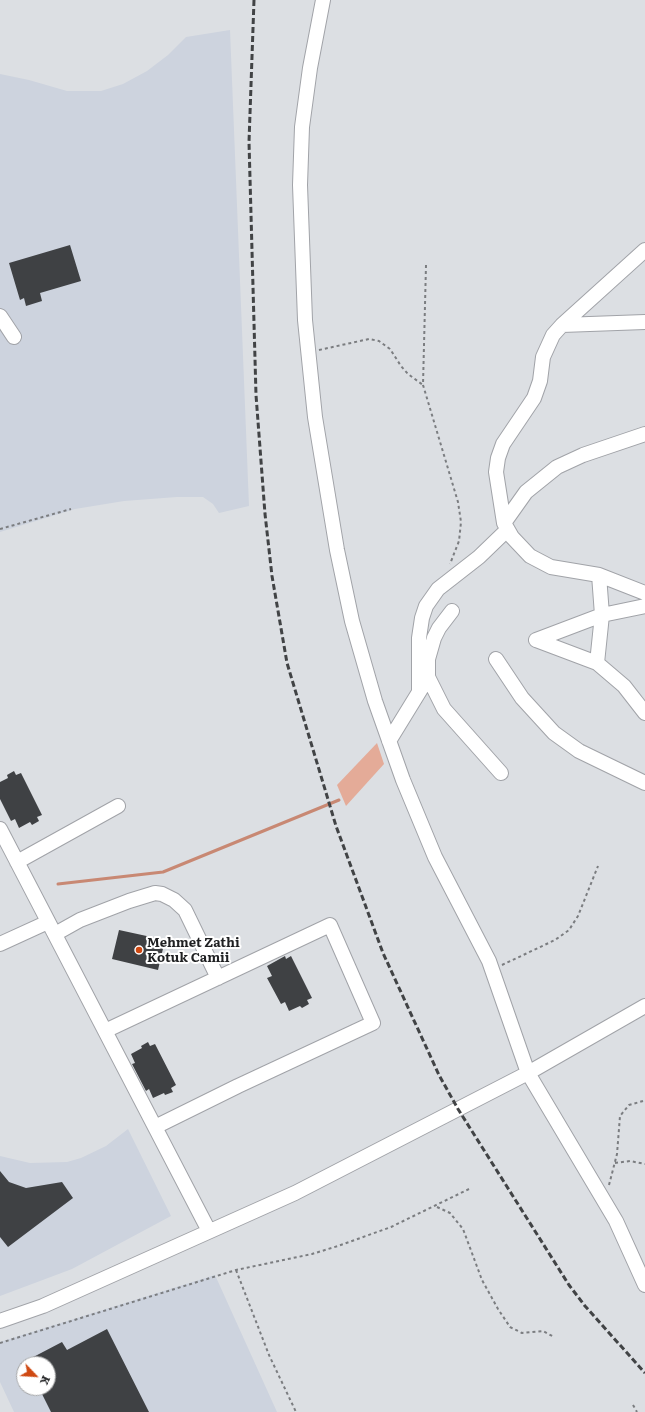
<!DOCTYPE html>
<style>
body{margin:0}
#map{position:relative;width:645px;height:1412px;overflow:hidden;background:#dcdfe3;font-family:Literata,serif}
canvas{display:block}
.north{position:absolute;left:16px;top:1356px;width:40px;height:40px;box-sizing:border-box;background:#fff;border:1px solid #a5a6a7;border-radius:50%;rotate:115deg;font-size:11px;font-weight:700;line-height:16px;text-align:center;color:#1f2022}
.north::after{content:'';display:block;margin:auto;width:14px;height:18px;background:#cf4912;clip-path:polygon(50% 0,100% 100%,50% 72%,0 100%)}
</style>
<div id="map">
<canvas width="645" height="1412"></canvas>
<div class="north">K</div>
</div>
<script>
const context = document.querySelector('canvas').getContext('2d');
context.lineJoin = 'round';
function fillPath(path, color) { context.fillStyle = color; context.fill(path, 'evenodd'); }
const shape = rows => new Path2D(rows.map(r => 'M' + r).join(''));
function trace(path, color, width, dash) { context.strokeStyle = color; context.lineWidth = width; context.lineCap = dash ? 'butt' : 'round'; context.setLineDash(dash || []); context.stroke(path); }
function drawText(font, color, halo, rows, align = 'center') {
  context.font = font + ' Literata,serif'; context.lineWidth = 4; context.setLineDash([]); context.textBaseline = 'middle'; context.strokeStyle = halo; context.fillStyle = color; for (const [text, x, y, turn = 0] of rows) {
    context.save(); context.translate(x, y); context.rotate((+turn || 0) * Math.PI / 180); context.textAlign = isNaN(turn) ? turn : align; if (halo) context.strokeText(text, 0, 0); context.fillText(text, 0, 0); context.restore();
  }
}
fillPath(shape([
 [230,30,249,506,219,513,213,504,203,497,177,497,124,501,75,509,0,532,0,74,29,80,67,91,101,91,123,84,147,71,168,55,186,37],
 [128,1129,171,1216,72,1269,0,1296,0,1156,30,1163,67,1162,81,1158,106,1146],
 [215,1275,277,1412,14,1412,0,1382,0,1342],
 [24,1364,48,1364,48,1388,24,1388]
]), '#cdd3de');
fillPath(shape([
 [377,743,384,764,346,806,337,785]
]), '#e4ab98');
trace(shape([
 [58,884,163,872,339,800]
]), '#c88873', 3);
fillPath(shape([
 [70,245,81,281,40,293,42,301,26,306,24,298,20,300,9,263],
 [14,771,16,775,21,773,42,815,37,817,39,821,32,825,30,822,19,828,15,819,11,821,0,799,0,782,8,778,7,775],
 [119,930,165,940,158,970,112,959],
 [285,956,286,959,291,956,312,998,307,1000,309,1004,302,1008,300,1006,289,1011,285,1002,281,1004,267,978,272,976,267,966],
 [148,1042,150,1046,155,1044,176,1085,171,1088,173,1092,165,1095,164,1093,153,1098,149,1089,146,1091,132,1064,135,1063,131,1054,142,1048,141,1046],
 [0,1171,9,1182,26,1188,62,1182,73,1198,8,1247,0,1237],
 [107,1329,149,1412,51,1412,39,1388,48,1388,48,1364,20,1364,62,1342,67,1350]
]), '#3f4144');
const minor = shape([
 [323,0,310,68,302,127,300,185,305,320,315,417,337,550,352,621,375,701,403,780,435,857,489,961,528,1073,616,1221,645,1285],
 [645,250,562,325,553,335,543,357,540,381,534,398,503,444,498,458,496,472,504,523,512,537,530,556,551,567,599,575,645,593],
 [0,316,14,337],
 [562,325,645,322],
 [504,523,526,492,557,467,583,455,645,434],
 [599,575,602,615,597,663,624,686,645,713],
 [452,611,439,628,434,638,428,659,428,677,444,709,501,773],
 [536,640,602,615,645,606],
 [536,640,597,663],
 [496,659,522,698,554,733,579,751,645,783],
 [419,692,419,638,422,618,426,606,438,589,479,557,507,530],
 [389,741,424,684],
 [0,829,209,1231],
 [17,862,118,806],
 [55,934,80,920,129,901,155,893,162,894,174,900,185,910,218,978],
 [0,944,48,922],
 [105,1031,330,925,373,1023,238,1086,155,1127],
 [0,1321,43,1306,295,1193,528,1073,645,1006]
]);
trace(minor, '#a1a3a8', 16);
trace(shape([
 [426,265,423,385,458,502,461,522,459,541,450,564],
 [319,350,369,339,379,341,390,349,401,366,408,374,423,385],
 [0,529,71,509],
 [502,965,555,940,569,930,578,916,598,866],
 [615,1163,630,1161,645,1164],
 [609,1185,617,1154,620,1116,629,1105,643,1101],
 [437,1207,450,1213,463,1229,482,1280,498,1309,510,1327,522,1333,543,1331,554,1337],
 [236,1270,269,1355,296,1412],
 [0,1343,236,1270,312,1254,338,1246,391,1227,469,1189],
 [633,1405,637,1412]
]), '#7b7d80', 2, [3, 3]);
trace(minor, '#fff', 14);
trace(shape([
 [254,0,249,142,256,395,265,514,272,576,287,663,336,826,383,953,439,1075,458,1109,569,1285,585,1306,645,1373]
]), '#414345', 3, [6, 3]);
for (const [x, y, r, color] of [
 [139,950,4,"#cf4912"]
]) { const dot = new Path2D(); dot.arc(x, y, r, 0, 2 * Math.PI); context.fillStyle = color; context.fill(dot); trace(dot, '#fff', 1.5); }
drawText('bold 13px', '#1f2022', '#fff', [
 ["Mehmet Zathi",147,943],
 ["Kotuk Camii",147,958]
], 'left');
</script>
